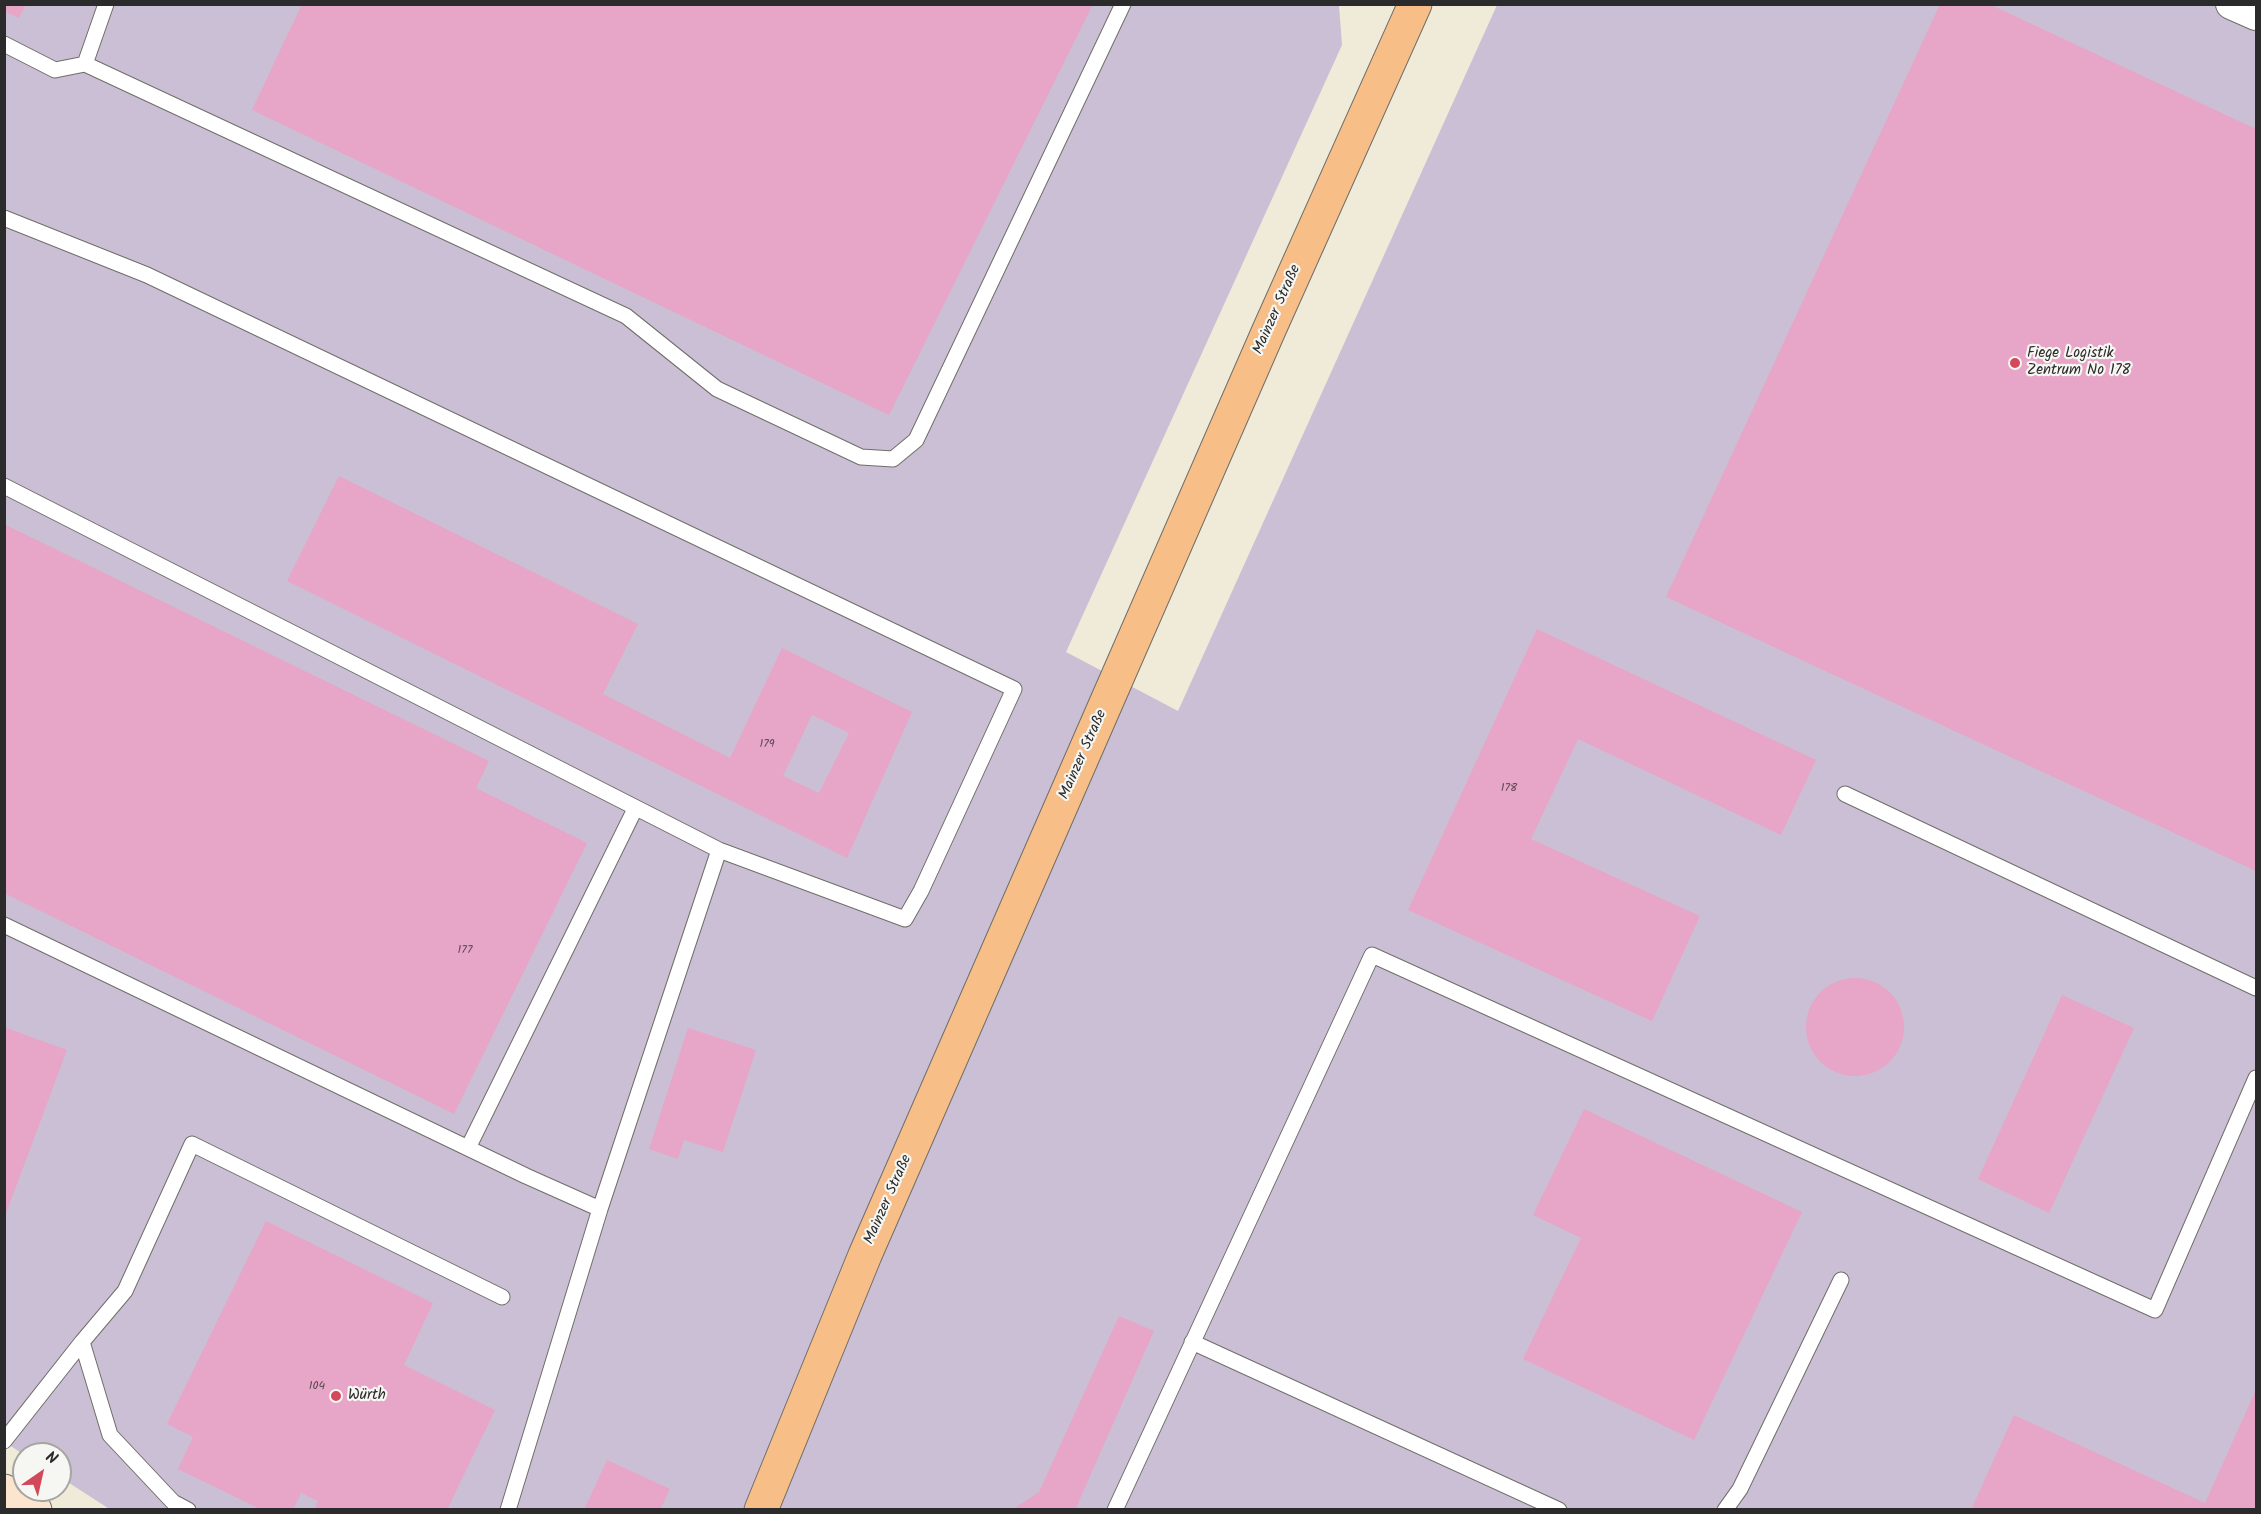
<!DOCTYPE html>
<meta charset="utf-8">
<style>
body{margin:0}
#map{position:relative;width:2261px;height:1514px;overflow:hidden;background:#efebd8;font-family:Kalam,sans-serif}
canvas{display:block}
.frame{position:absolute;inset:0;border:6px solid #2b2b2b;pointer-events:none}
.north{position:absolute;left:12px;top:1442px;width:60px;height:60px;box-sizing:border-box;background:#f6f6f2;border:2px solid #a5a5a2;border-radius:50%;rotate:34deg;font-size:16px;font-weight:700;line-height:24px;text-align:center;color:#2b2b2b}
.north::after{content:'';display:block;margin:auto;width:21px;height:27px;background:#d1495b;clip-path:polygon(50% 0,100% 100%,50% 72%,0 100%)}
</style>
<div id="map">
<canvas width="2261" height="1514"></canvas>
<div class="frame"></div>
<div class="north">N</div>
</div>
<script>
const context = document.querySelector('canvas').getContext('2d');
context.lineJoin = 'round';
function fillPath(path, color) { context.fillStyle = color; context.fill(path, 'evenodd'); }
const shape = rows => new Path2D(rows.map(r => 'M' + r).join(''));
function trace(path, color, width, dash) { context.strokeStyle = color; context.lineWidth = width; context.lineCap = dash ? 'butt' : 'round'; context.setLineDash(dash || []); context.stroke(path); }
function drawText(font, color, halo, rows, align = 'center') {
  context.font = font + ' Kalam,sans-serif'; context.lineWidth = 4.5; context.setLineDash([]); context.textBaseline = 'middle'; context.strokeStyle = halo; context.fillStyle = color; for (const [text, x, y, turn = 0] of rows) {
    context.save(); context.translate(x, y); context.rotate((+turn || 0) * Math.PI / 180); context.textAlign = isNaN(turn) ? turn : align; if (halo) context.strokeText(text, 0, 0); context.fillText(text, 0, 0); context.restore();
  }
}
fillPath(shape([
 [4,5,1339,5,1342,45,1066,652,1178,711,1497,5,2256,5,2256,1509,111,1510,60,1477,60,1454,24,1455,5,1442]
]), '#cbbfd6');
fillPath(shape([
 [4,4,26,4,19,18,4,11],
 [302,4,1093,4,889,415,252,110],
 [1940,4,1989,4,2256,129,2256,871,1666,597],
 [339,476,638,624,603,694,730,758,782,648,912,712,847,858,287,581],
 [812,715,849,733,819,793,783,776],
 [4,524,489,761,476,788,587,843,454,1114,4,893],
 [1537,629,1816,760,1781,835,1578,739,1531,839,1700,916,1652,1021,1408,910],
 '1806 1027a49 49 0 1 1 98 0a49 49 0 1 1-98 0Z',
 [2062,995,2134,1028,2049,1213,1978,1179],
 [4,1027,67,1050,5,1216,4,1216],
 [688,1028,756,1050,723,1152,684,1140,678,1159,649,1149],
 [1584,1109,1802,1212,1694,1440,1523,1359,1581,1238,1533,1215],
 [266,1221,433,1303,404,1365,495,1410,447,1510,314,1510,318,1501,301,1493,293,1510,262,1510,178,1469,193,1437,167,1424],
 [1119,1316,1154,1331,1075,1510,1012,1510,1039,1492],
 [2256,1390,2256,1510,1971,1510,2014,1415,2205,1503],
 [607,1460,670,1489,660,1510,584,1510]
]), '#e7a5c7');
const lane = shape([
 [4,44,55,70,85,64,626,316,717,389,861,457,893,459,916,440,1123,4],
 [85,64,106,4],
 [4,218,147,275,1014,689,921,891,905,919,719,850,600,1209],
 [4,486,719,850],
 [1845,794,2256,988],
 [4,925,526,1176,600,1209,508,1510],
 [468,1148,635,809],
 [82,1342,110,1435,173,1502,188,1510],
 [1192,1342,1559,1510],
 [4,1441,82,1342,125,1291,192,1144,502,1297],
 [1115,1510,1372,955,2155,1310,2256,1078],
 [1725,1510,1740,1489,1841,1280]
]);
const street = shape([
 [2231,4,2256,15]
]);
const secondary = shape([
 [4,1491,35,1510]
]);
const primary = shape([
 [761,1510,865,1255,1269,330,1415,4]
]);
trace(lane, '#706e68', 17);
trace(street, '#706e68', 32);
trace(secondary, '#706e68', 35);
trace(primary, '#706e68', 35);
trace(lane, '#fff', 15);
trace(street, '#fff', 30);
trace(secondary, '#fce5cf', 33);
trace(primary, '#f7be87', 33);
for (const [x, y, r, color] of [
 [2015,363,6,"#d1495b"],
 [336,1396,6,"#d1495b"]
]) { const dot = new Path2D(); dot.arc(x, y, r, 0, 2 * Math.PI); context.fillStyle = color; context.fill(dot); trace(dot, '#f6f6f2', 2); }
drawText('12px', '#5a4a52', null, [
 ["179",767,745],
 ["178",1509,789],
 ["177",465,951],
 ["104",317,1387]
]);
drawText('15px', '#2b2b2b', '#f6f6f2', [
 ["Mainzer Straße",1278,310,-66],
 ["Mainzer Straße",1084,755,-66],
 ["Mainzer Straße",889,1200,-66]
]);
drawText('15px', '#2b2b2b', '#f6f6f2', [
 ["Fiege Logistik",2027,354],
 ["Zentrum No 178",2027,371],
 ["Würth",348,1396]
], 'left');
</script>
